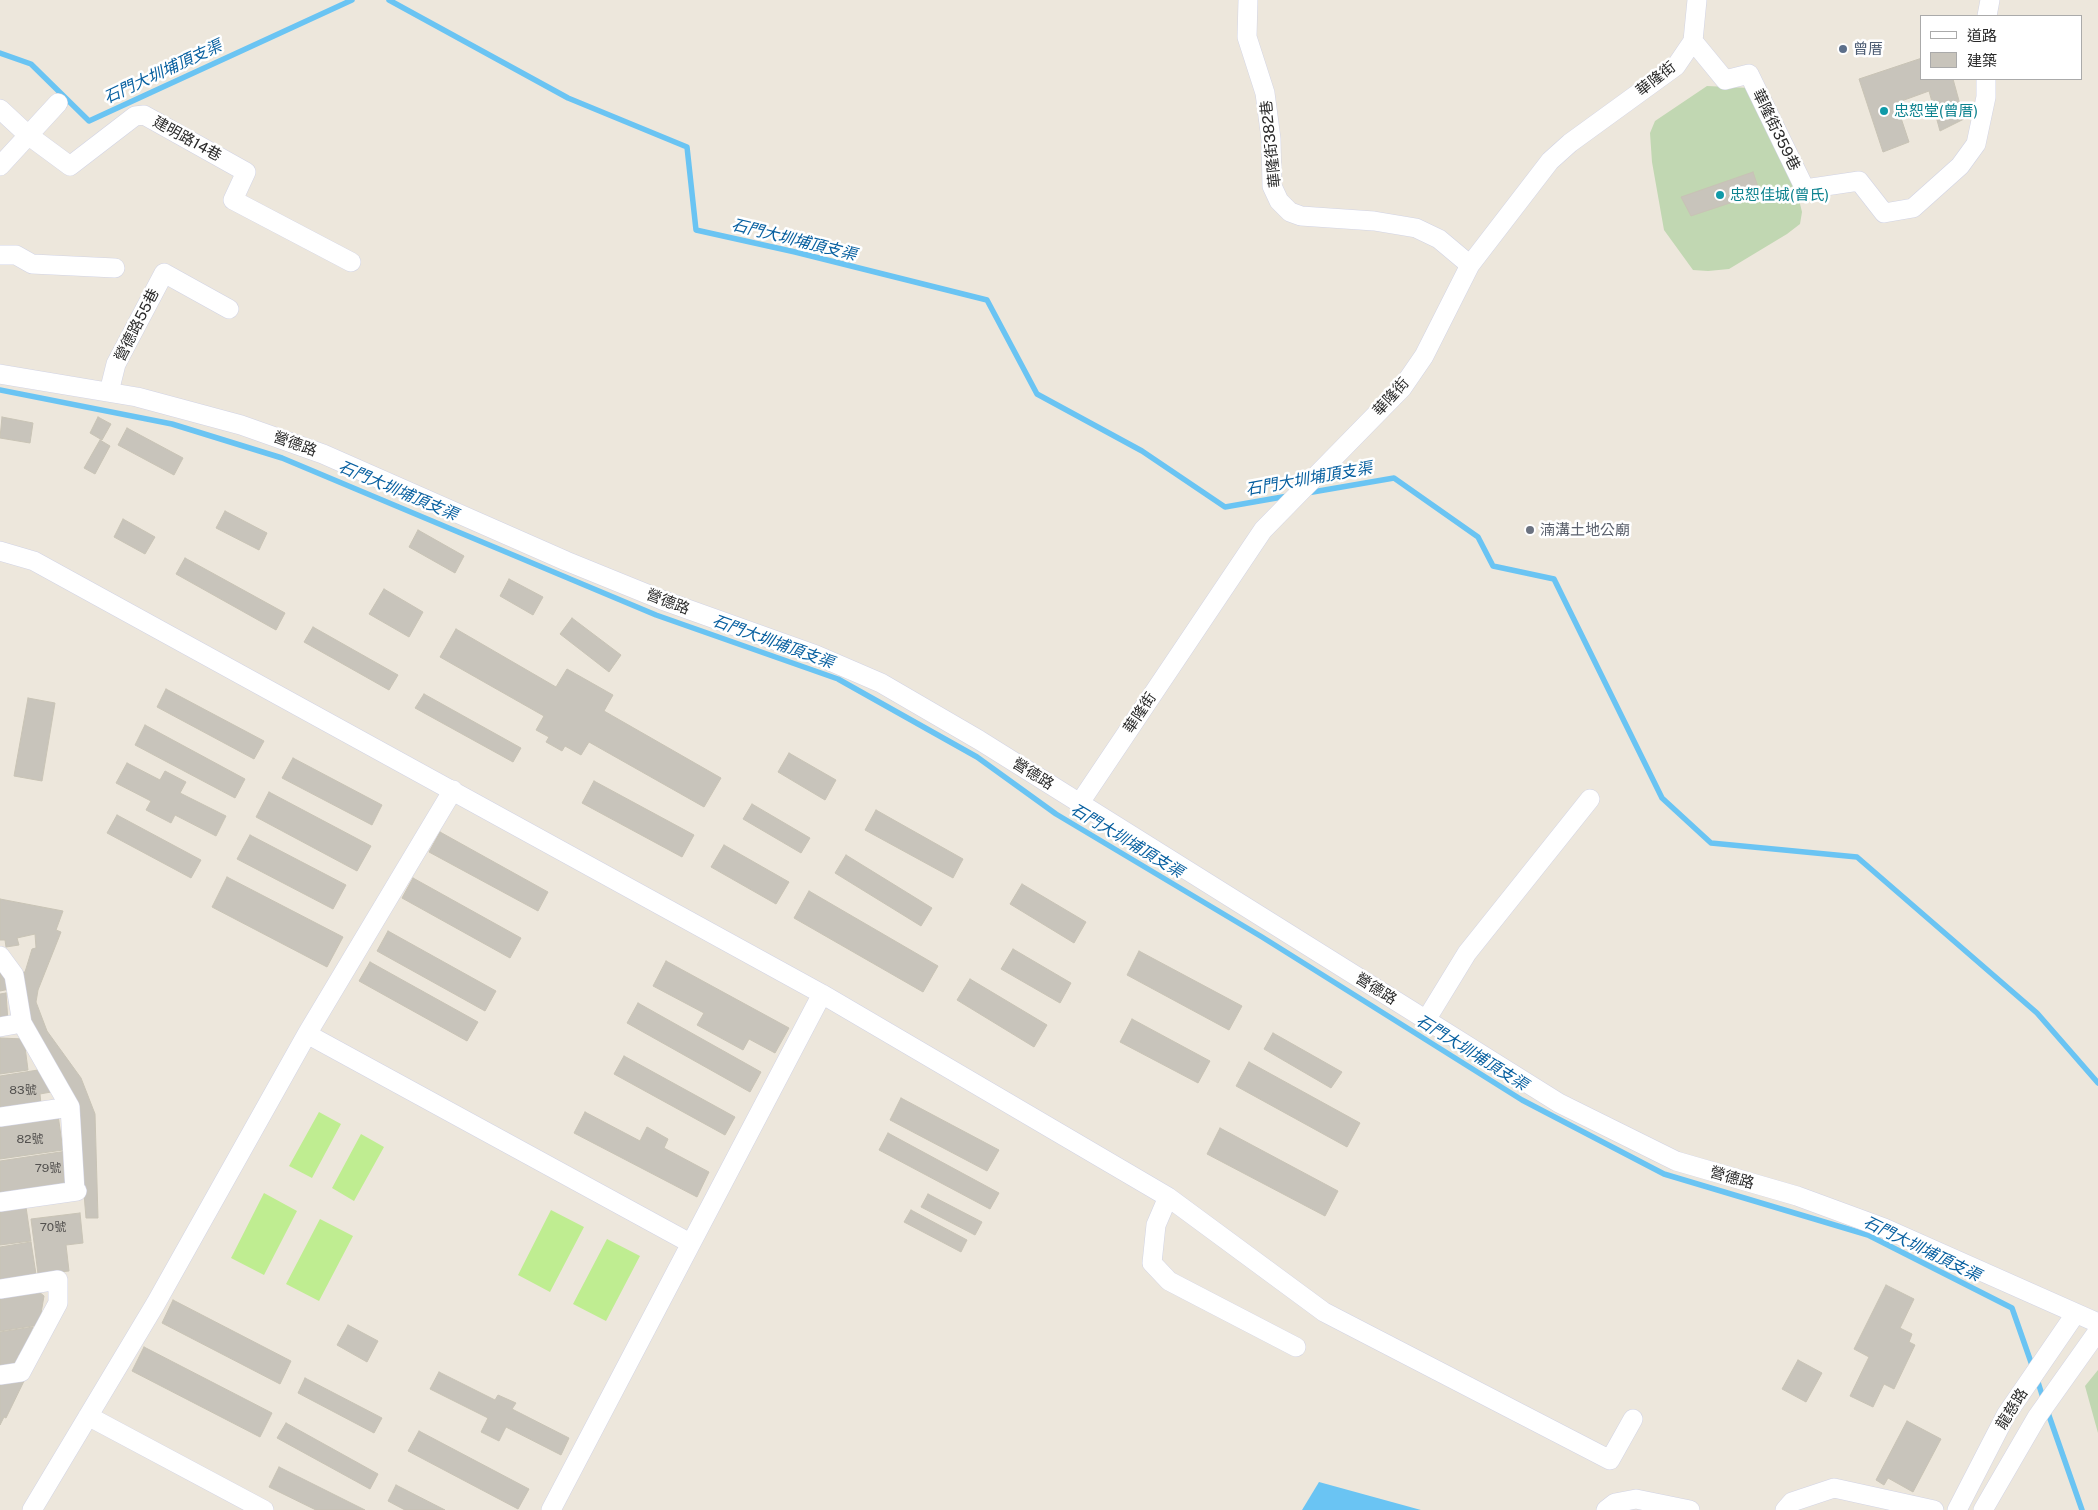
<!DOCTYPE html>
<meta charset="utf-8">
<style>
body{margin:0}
#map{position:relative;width:2098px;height:1510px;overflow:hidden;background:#ede7dc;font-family:"Public Sans","Noto Sans TC",sans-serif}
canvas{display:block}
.legend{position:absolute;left:1920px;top:15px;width:162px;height:65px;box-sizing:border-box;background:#fff;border:1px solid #aaa;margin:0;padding:6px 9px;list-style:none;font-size:15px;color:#2a2a2a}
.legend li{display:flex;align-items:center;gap:10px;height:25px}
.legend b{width:25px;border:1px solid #aaa}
</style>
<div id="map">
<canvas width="2098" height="1510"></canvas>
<ul class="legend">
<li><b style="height:6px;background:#fff"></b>道路</li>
<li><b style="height:14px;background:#c8c4bb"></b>建築</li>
</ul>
</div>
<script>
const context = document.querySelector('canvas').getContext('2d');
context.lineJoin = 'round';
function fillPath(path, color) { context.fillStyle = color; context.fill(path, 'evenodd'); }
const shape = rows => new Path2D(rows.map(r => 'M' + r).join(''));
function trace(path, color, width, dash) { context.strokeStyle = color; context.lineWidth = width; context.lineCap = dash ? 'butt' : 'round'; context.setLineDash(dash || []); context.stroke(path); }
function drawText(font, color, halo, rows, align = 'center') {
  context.font = font + ' "Public Sans","Noto Sans TC",sans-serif'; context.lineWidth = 5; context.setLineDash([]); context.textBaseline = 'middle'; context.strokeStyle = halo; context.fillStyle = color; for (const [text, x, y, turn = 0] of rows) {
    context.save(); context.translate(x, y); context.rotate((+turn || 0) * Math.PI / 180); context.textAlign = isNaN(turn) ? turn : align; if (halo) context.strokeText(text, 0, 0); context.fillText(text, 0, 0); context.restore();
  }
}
fillPath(shape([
 [1707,86,1749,88,1794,179,1802,212,1800,224,1787,234,1729,269,1708,271,1693,270,1664,230,1652,162,1650,133,1655,121],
 [2098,1370,2098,1433,2085,1386]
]), '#c1d7b2');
fillPath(shape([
 [319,1112,341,1124,312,1178,289,1166],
 [361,1134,384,1147,354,1201,332,1188],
 [264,1193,297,1211,264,1275,231,1258],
 [551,1210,584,1227,550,1292,518,1275],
 [320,1219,353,1236,319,1301,286,1284],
 [607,1239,640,1256,606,1321,573,1304]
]), '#bfed91');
fillPath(shape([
 [1319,1482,1421,1510,1302,1510]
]), '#6ac4f3');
trace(shape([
 [389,0,568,98,687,147,696,230,795,252,987,300,1037,394,1142,451,1225,507,1288,496],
 [0,53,31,64,89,121,352,0],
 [0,390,172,424,282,458,656,615,838,679,977,757,1056,814,1262,937,1522,1100,1664,1174,1868,1235,2012,1308,2033,1368],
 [1307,493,1394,478,1478,537,1493,566,1554,579,1662,798,1711,843,1857,857,2037,1013,2098,1083],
 [2037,1379,2044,1401],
 [2047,1410,2082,1510]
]), '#6ac4f3', 5.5);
const building = shape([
 [1922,58,1922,79,1953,79,1964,119,1940,131,1929,91,1896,103,1909,142,1883,152,1859,79,1922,58],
 [1753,172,1760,193,1691,216,1681,197,1753,172],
 [2,417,33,423,30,443,0,438,2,417],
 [98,417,111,424,102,440,90,433,98,417],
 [127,428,183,458,174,475,118,445,127,428],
 [100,440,110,446,95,474,84,468,100,440],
 [225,511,267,533,259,550,216,528,225,511],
 [123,519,155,537,145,554,114,537,123,519],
 [418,530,464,556,455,573,409,547,418,530],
 [185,558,285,613,276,630,176,574,185,558],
 [509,579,543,597,533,615,500,596,509,579],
 [384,589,423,612,409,637,369,614,384,589],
 [572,618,621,655,609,672,560,634,572,618],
 [313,627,398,675,389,690,304,642,313,627],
 [456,629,556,687,567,669,613,695,604,711,721,778,704,807,589,742,581,755,565,746,562,751,546,742,549,737,536,730,544,716,440,657,456,629],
 [166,689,264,741,254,759,157,707,166,689],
 [424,694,521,748,513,762,415,708,424,694],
 [28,698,55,703,42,781,14,776,28,698],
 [145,725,245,779,235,798,135,745,145,725],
 [789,753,836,780,825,800,778,772,789,753],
 [293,758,382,805,372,825,282,778,293,758],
 [127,763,160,780,165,771,186,782,180,793,226,816,216,836,175,815,171,823,146,810,151,801,116,783,127,763],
 [594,781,694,835,682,857,582,803,594,781],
 [269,792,371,846,357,871,256,817,269,792],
 [752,804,810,838,801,853,743,819,752,804],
 [876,810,963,859,953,878,865,830,876,810],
 [117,815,201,860,191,878,107,833,117,815],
 [440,832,548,892,538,911,429,852,440,832],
 [250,835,346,885,333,909,237,859,250,835],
 [724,845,789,882,776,904,711,867,724,845],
 [846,855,932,908,921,926,835,873,846,855],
 [227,877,343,937,327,967,212,907,227,877],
 [413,878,521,938,510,958,402,898,413,878],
 [1022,884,1086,922,1074,943,1010,904,1022,884],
 [809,891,938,966,923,992,794,918,809,891],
 [0,899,63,911,56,930,61,932,38,990,36,1002,47,1031,81,1078,95,1114,98,1218,86,1218,78,1122,26,1022,19,973,25,972,32,949,36,948,35,934,17,938,19,945,6,947,5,940,0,940,0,899],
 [388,931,496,991,485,1011,377,951,388,931],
 [1013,949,1071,983,1060,1003,1001,969,1013,949],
 [1139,951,1242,1006,1229,1030,1127,975,1139,951],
 [666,961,789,1028,775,1053,749,1039,743,1050,697,1025,704,1013,653,986,666,961],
 [370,962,478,1022,467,1041,359,981,370,962],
 [0,969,7,975,10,989,0,991,0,969],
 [970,979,1047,1025,1034,1047,957,1000,970,979],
 [6,993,8,1022,0,1023,0,994,6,993],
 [638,1003,761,1072,750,1092,627,1023,638,1003],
 [1132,1019,1210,1061,1198,1083,1120,1042,1132,1019],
 [1273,1033,1342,1072,1331,1088,1264,1049,1273,1033],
 [0,1038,24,1039,28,1070,0,1074,0,1038],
 [624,1056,735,1117,725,1135,614,1074,624,1056],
 [1249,1062,1360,1123,1347,1147,1236,1086,1249,1062],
 [38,1070,51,1092,40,1094,41,1104,0,1110,0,1076,38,1070],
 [901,1098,999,1150,987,1171,890,1120,901,1098],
 [585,1112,640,1141,647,1127,668,1139,664,1148,709,1172,697,1197,574,1133,585,1112],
 [58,1115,63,1150,0,1159,0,1124,58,1115],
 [1220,1128,1338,1191,1325,1216,1207,1154,1220,1128],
 [888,1133,999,1193,990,1209,879,1150,888,1133],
 [67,1151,68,1185,0,1196,0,1161,67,1151],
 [928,1194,982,1222,975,1235,921,1207,928,1194],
 [26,1207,31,1241,0,1245,0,1210,26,1207],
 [911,1210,967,1240,961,1252,904,1222,911,1210],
 [80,1213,83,1243,66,1245,69,1271,38,1274,31,1219,80,1213],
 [31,1242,36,1274,0,1280,0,1247,31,1242],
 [1886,1285,1914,1299,1900,1328,1912,1334,1909,1342,1915,1345,1894,1389,1884,1384,1873,1407,1850,1396,1869,1357,1854,1349,1886,1285],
 [38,1291,44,1296,39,1325,0,1331,0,1297,38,1291],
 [173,1300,291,1361,280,1384,162,1323,173,1300],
 [348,1325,378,1341,367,1362,337,1345,348,1325],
 [33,1327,22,1355,18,1355,16,1364,0,1366,0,1332,33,1327],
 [144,1347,272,1413,260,1437,132,1371,144,1347],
 [1798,1360,1822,1373,1806,1402,1782,1389,1798,1360],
 [439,1372,495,1400,498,1395,516,1403,512,1409,569,1438,561,1455,506,1427,499,1441,481,1432,488,1418,430,1389,439,1372],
 [305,1378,382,1418,374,1433,298,1393,305,1378],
 [25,1379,6,1418,4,1417,0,1425,0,1383,25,1379],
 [1907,1421,1941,1439,1913,1492,1888,1478,1884,1485,1876,1480,1907,1421],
 [286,1423,378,1474,370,1489,277,1438,286,1423],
 [419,1431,529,1489,518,1509,408,1451,419,1431],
 [279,1467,365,1510,316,1510,269,1487,279,1467],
 [396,1485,445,1510,405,1510,388,1501,396,1485]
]);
fillPath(building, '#c8c4bb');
trace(building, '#c8c3b5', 1);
const minor = shape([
 [1248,0,1247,37,1265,93,1271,139,1272,186,1279,201,1290,212,1301,216,1374,221,1416,228,1439,239,1470,265],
 [1987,16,1990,0],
 [1693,41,1725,80,1749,74,1805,189,1859,181,1884,213,1913,208,1960,166,1976,144,1986,97,1986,79],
 [0,109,28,135,70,166,135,116,144,115,246,172,233,200,351,262],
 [0,166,58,103],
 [0,255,16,255,32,264,115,268],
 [0,374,137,397,241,425,323,454,566,561,662,600,816,655,881,683,979,740,1559,1103,1676,1161,1797,1196,1884,1228,2098,1323],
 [109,392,116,364,164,273,229,309],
 [0,551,34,561,822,994,1168,1197,1324,1312,1610,1460,1633,1419],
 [1079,804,1263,530,1402,388,1424,356,1470,265,1550,161,1570,143,1676,66,1693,41,1697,0],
 [0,956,14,975,22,1023,70,1107,75,1191],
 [1426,1020,1467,953,1590,799],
 [0,1027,22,1023],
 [307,1034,690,1243],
 [0,1117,70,1107],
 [1168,1197,1156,1225,1152,1263,1169,1281,1296,1347],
 [0,1202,77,1191],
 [0,1289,58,1280,58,1303,21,1372,0,1375],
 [88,1416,264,1510],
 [32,1510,156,1303,307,1034,453,790],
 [551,1510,822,994],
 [1606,1510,1615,1503,1636,1499,1690,1510],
 [1785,1510,1792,1502,1834,1488,1934,1510],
 [1957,1510,2006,1415,2076,1313],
 [1983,1510,2037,1417,2098,1331]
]);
trace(minor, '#d1d3e4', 20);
trace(minor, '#fff', 19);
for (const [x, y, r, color] of [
 [1843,49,5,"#5c6f8a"],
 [1884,111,5,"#0f9aa8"],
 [1720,195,5,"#0f9aa8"],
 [1530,530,5,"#6b7280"]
]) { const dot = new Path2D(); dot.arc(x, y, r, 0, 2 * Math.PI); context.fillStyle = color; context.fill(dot); trace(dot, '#fff', 2); }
drawText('12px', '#52504e', null, [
 ["83號",23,1090],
 ["82號",30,1139],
 ["79號",48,1168],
 ["70號",53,1227]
]);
drawText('15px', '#4e5e75', '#fff', [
 ["曾厝",1853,49]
], 'left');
drawText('15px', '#2a2a2a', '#fff', [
 ["華隆街",1656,79,-38],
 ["華隆街359巷",1776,130,64],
 ["建明路14巷",187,139,29],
 ["華隆街382巷",1271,144,-96],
 ["營德路55巷",137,325,-63],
 ["華隆街",1391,397,-48],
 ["營德路",295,444,20],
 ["營德路",668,602,21],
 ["華隆街",1140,713,-56],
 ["營德路",1033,774,32],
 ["營德路",1376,989,32],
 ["營德路",1732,1178,16],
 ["龍慈路",2012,1409,-58]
]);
drawText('15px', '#0d838f', '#fff', [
 ["忠恕堂(曾厝)",1894,111],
 ["忠恕佳城(曾氏)",1730,195]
], 'left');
drawText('15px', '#5b616d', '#fff', [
 ["湳溝土地公廟",1540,530]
], 'left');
drawText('italic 16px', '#0860a0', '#fff', [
 ["石門大圳埔頂支渠",163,72,-25],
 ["石門大圳埔頂支渠",794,240,14],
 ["石門大圳埔頂支渠",1309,479,-10],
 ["石門大圳埔頂支渠",398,491,23],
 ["石門大圳埔頂支渠",773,642,20],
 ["石門大圳埔頂支渠",1127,841,31],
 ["石門大圳埔頂支渠",1472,1053,32],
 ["石門大圳埔頂支渠",1922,1249,26]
]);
</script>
